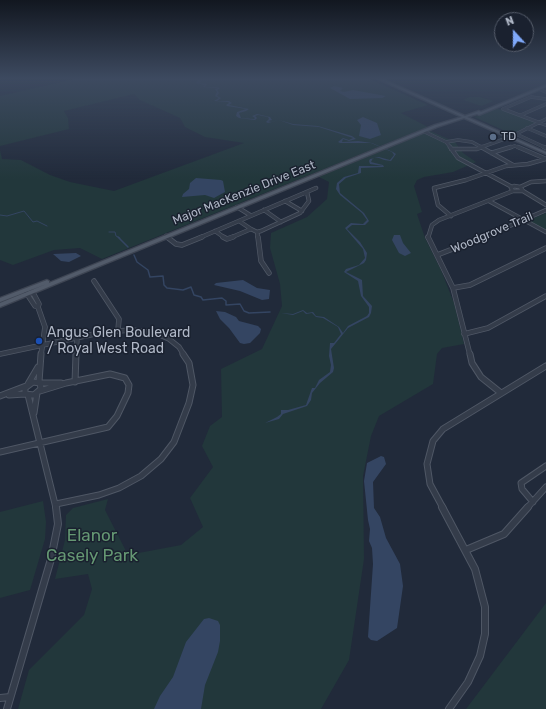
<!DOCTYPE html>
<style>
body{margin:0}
#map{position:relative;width:546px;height:709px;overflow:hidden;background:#212a3a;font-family:Rubik,sans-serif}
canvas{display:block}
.north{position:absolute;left:494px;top:12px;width:40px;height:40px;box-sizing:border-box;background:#1a212f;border:1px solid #565d6b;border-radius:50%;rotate:339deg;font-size:11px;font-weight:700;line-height:16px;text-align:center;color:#afb7c6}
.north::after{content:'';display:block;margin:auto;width:14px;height:18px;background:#80a9fa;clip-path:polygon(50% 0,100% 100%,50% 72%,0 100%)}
</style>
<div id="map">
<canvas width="546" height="709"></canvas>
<div class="north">N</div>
</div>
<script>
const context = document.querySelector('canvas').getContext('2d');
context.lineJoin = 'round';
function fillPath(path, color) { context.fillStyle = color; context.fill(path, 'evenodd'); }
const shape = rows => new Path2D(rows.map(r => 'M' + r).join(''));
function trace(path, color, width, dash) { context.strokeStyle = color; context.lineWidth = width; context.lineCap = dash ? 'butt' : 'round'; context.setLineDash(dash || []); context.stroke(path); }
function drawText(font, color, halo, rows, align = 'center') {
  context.font = font + ' Rubik,sans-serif'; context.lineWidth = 3; context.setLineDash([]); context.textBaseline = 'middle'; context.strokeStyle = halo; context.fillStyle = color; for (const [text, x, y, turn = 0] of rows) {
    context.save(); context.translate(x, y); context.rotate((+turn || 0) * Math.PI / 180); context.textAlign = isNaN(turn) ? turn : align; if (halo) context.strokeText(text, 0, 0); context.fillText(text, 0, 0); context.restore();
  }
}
fillPath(shape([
 [74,79,370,79,428,105,401,113,428,127,102,259,80,248,54,250,13,265,0,260,0,150,2,159,21,160,50,175,70,182,114,191,244,143,205,137,185,127,180,118,140,100,134,94,64,111,68,118,69,129,0,146,0,96],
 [469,97,480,97,494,101,481,106,463,100],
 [496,108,523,117,536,122,512,134,474,117],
 [428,130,455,142,463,153,476,162,453,172,424,177,417,180,414,186,422,212,417,214,425,238,441,270,454,303,464,344,442,348,437,354,433,384,379,416,371,436,363,476,364,559,349,660,321,709,18,709,29,670,84,615,92,589,88,574,55,579,65,540,66,515,73,508,108,499,105,510,128,555,181,545,203,527,190,498,213,467,202,446,210,426,222,417,221,369,262,349,282,306,280,284,270,248,271,233,307,217,327,199,329,182,313,174],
 [546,213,546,230,527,221],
 [43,501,46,522,45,539,30,590,0,598,0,512],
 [546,603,546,709,466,709]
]), '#22373b');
fillPath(shape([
 [199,79,202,80,199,83,207,84,205,87,215,87,220,88,217,90,219,93,217,96,221,98,217,101,229,101,232,103,229,105,249,109,246,111,239,113,241,118,254,119,255,118,252,116,257,114,270,117,272,120,268,121,271,122,279,120,293,124,318,126,352,136,356,139,349,141,343,139,342,142,358,141,372,143,393,152,396,154,391,161,384,160,379,158,373,158,371,162,383,165,384,167,361,168,361,173,346,178,339,184,340,193,364,213,369,221,365,225,352,225,347,229,360,242,367,253,366,260,364,263,346,272,362,280,363,296,372,306,371,313,369,317,348,328,331,349,334,368,333,372,320,383,312,393,311,400,307,406,283,414,279,419,265,423,277,417,281,414,281,410,288,410,306,405,312,388,315,388,319,380,330,372,331,365,329,356,330,343,334,343,341,334,338,327,323,318,316,317,312,313,306,314,303,311,293,315,281,313,293,314,303,310,307,313,313,312,316,316,324,317,339,327,343,333,348,326,367,316,369,313,369,307,361,296,358,281,344,272,346,269,359,265,365,258,363,249,345,228,351,223,363,224,367,220,362,213,340,195,336,189,337,183,344,177,358,173,359,166,383,166,370,164,369,161,370,159,379,157,390,160,394,155,392,152,371,143,340,143,338,142,343,138,349,140,353,138,319,127,293,125,279,120,268,123,266,122,269,119,268,117,258,115,255,116,257,118,255,120,239,118,236,116,237,112,246,109,227,106,226,105,229,103,228,102,214,101,219,98,215,96,217,92,215,89,218,88,203,87,205,85,196,83],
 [334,86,343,88,340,91,344,92,353,90,386,96,382,98,350,99,330,88],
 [363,117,377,123,381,135,370,139,359,136,361,125,357,120],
 [196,178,221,180,223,181,225,192,214,198,205,195,182,197,183,194,189,189,190,183],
 [394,235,400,235,403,243,411,253,405,256,399,253,392,240],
 [76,253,81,256,69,262,61,261,53,254],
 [243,280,257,288,270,290,269,299,262,300,240,291,214,285,216,283],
 [216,311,225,312,236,317,239,321,258,326,261,329,260,333,250,343,244,344,240,343,229,328,220,319],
 [381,456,384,457,386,464,373,482,374,508,380,517,386,538,400,564,403,586,397,628,377,641,371,640,368,637,373,564,372,548,369,541,370,529,368,520,364,481,367,463],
 [209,618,218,621,220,625,220,641,218,652,205,685,201,709,154,709,160,696,173,677,186,642,204,619]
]), '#344562');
trace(shape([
 [0,215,7,216,24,211,33,222,37,221,47,226],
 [109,232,115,232,116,236,120,238]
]), '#344562', 1);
trace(shape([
 [118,237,128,247],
 [134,255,137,262,148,270,150,277,163,276,164,285,167,288,183,290,191,287,194,295,201,297,203,300,222,298,226,301,226,305,240,304,244,311,249,313,270,312]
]), '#344562', 1.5);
const minorFar4 = shape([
 [539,89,546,92],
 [546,99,531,97,503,109,546,125],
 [521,115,546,104],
 [527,128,546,136],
 [425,132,446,142,451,148],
 [516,134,546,119],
 [516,134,546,148],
 [446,142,458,140,472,142,483,148],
 [479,148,510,137],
 [508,148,515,146,520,148]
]);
const minorFar3 = shape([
 [450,147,458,158,512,187],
 [481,147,513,165],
 [518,147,546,159],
 [544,147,546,148],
 [451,149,477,149,482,147],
 [491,153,511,147],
 [514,186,520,187,523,191,513,191,511,188,514,186],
 [520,187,531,182,546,181],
 [523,191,546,205],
 [285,201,302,211],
 [489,201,546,232],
 [237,207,250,215],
 [264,210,281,222],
 [451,216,438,205,434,188,466,180,506,166,528,164,546,159],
 [251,229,257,232,261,231,300,213,309,201,307,192],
 [215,231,225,238],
 [257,232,258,238],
 [166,236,168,238],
 [199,238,316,188],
 [230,238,251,229,239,221],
 [428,238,432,225,439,220,513,191],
 [482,238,546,210]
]);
const minorFar2 = shape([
 [167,237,176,244,182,245,202,237],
 [223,237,227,239,233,237],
 [258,237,261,261,269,273],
 [428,237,453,288,470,355],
 [437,255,484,237],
 [94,281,119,319,118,330],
 [453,288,470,285,546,248],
 [31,289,39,304,38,307],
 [25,291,35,306,38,307,45,327,41,355],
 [464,334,488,328,546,296],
 [0,354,104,332,132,330,155,333,169,339,179,347,184,355],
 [76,355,77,338]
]);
const minorFar1 = shape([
 [470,354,472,363,481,377,501,393],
 [33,382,40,383,41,389,34,395,25,394,25,388,33,382],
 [39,382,41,354],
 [75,382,76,354],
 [40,383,61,383],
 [28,384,38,367],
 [9,395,25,394],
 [28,395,56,508],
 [0,396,26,386],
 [34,413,37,393],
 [0,452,108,427,117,416,128,393,129,385,125,378,110,374,66,383,40,391],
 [533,502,522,489,521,483,546,466],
 [56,504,99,495,119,488,141,476,161,459,174,442,189,403,193,385,189,363,183,354],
 [443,508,430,484,427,464,433,441,443,429,546,366],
 [527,508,546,487]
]);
const minor = shape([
 [442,507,475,569,485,607,485,634,480,656,468,682,449,709],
 [466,550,504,534,528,507],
 [0,698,10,697],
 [7,709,51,559,58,524,56,507]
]);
const major = shape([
 [378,79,382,79,465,116,479,111,481,112,546,85,546,87,479,115,477,114,467,117,546,152,546,154,464,118,437,127,0,307,0,303,435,125,462,117,378,79],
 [47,280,49,281,49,283,0,302,0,298,47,280]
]);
trace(minorFar4, '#4f5765', 3.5);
trace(minorFar3, '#4f5765', 4.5);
trace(minorFar2, '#4f5765', 5.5);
trace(minorFar1, '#4f5765', 7);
trace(minor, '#4f5765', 8);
trace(major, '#3e4553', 2.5);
trace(minorFar4, '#343c4a', 2.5);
trace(minorFar3, '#343c4a', 3);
trace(minorFar2, '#343c4a', 4);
trace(minorFar1, '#343c4a', 5);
trace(minor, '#343c4a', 6);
fillPath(major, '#525b6a');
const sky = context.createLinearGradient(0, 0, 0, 179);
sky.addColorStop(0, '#121720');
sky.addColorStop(0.44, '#3d4a60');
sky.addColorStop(1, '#3d4a6000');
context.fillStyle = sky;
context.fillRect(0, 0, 546, 179);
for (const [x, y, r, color] of [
 [493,137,4,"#5c6f8a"],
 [39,341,4,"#1a4fb4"]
]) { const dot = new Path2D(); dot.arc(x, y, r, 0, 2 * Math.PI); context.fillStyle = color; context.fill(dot); trace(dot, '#1a212f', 1.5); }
drawText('12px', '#afb7c6', '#1a212f', [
 ["TD",501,137]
], 'left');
drawText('12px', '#afb7c6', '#1a212f', [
 ["Major MacKenzie Drive East",244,193,-22],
 ["Woodgrove Trail",492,233,-23]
]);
drawText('14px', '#afb7c6', '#1a212f', [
 ["Angus Glen Boulevard",47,333],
 ["/ Royal West Road",47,349]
], 'left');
drawText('17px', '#659873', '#1a212f', [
 ["Elanor",92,536],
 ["Casely Park",92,556]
]);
</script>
